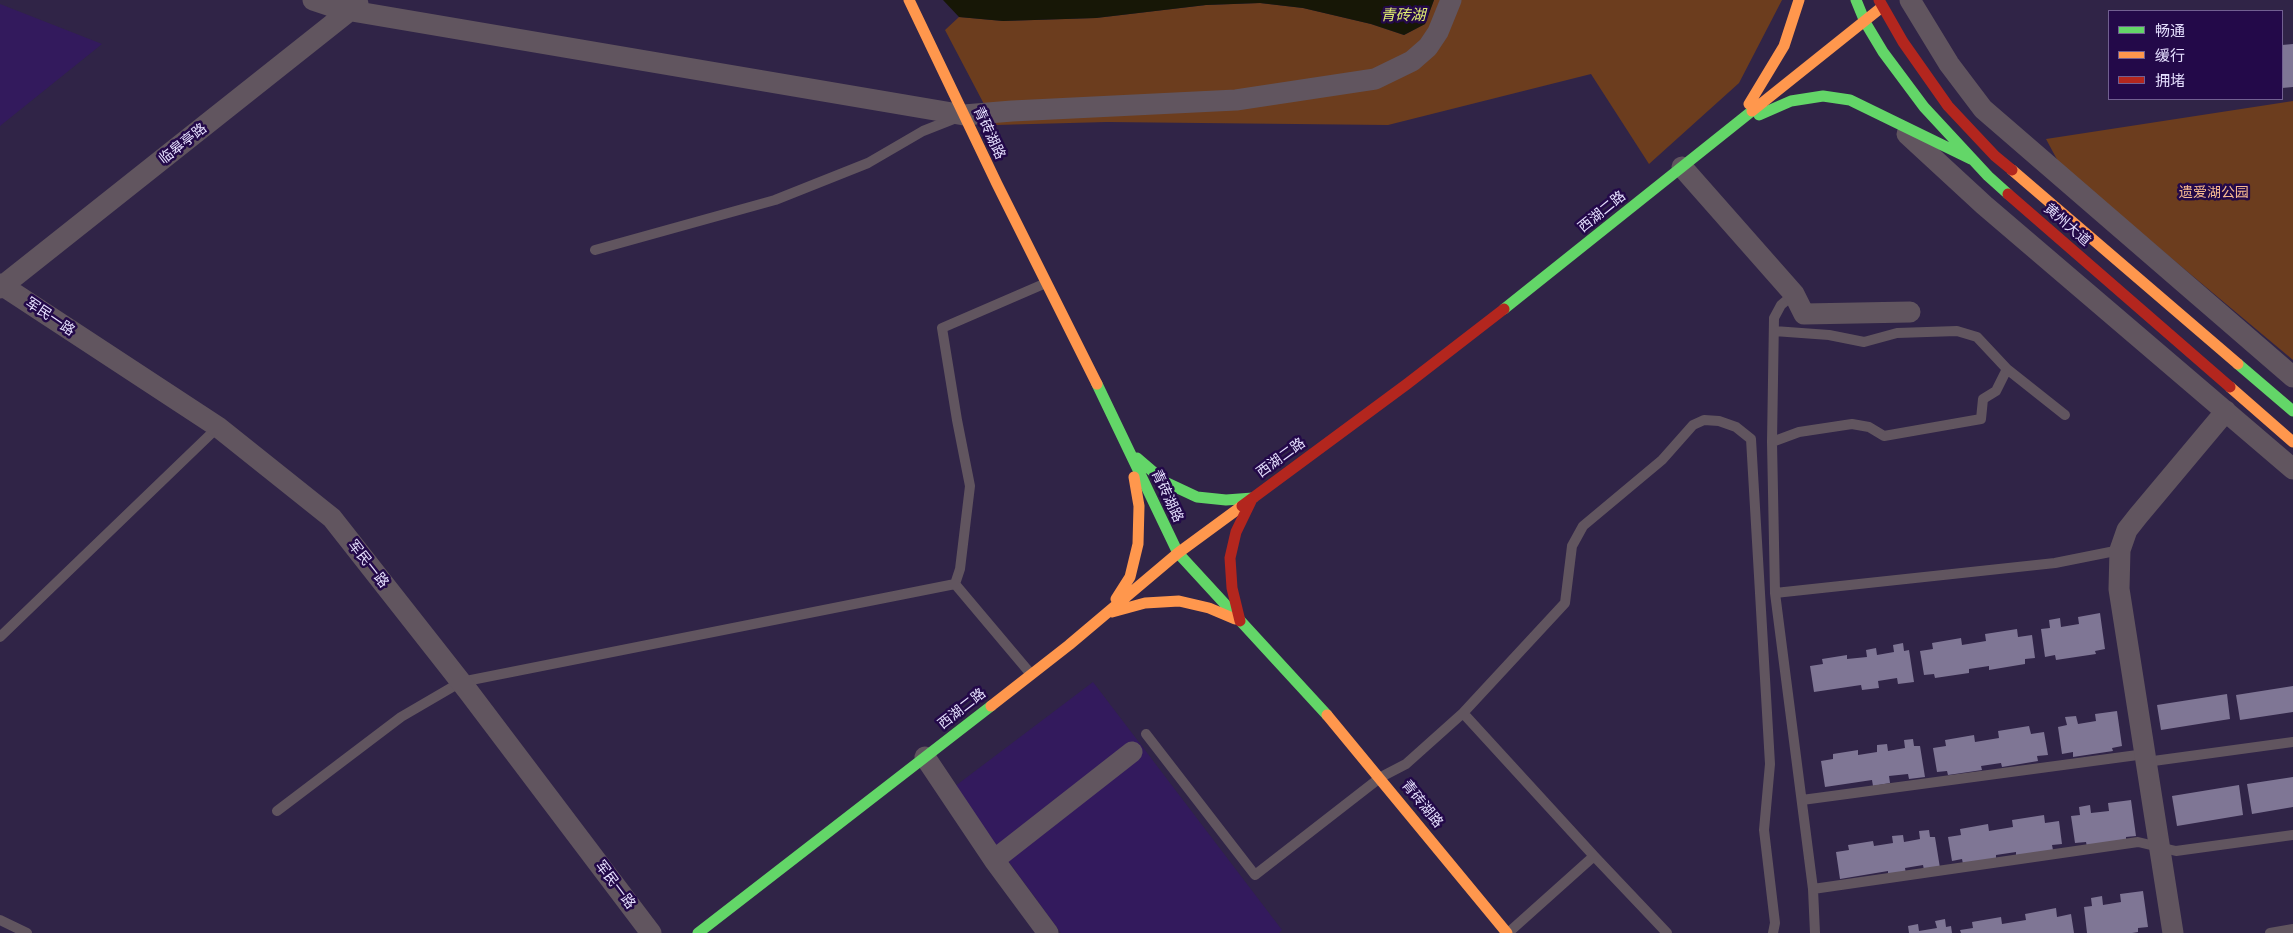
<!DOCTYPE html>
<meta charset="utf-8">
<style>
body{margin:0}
#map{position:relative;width:2293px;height:933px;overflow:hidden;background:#302447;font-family:Rubik,"Noto Sans SC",sans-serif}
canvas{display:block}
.legend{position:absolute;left:2108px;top:10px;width:175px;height:90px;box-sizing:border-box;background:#230949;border:1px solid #715f91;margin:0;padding:6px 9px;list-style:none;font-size:15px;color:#e5dffe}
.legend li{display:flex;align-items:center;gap:10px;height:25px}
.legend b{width:25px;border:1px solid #715f91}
</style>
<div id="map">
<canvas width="2293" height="933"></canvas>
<ul class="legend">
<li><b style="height:6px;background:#63d668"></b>畅通</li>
<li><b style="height:6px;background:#ff974d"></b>缓行</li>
<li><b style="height:6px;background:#b3261e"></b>拥堵</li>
</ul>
</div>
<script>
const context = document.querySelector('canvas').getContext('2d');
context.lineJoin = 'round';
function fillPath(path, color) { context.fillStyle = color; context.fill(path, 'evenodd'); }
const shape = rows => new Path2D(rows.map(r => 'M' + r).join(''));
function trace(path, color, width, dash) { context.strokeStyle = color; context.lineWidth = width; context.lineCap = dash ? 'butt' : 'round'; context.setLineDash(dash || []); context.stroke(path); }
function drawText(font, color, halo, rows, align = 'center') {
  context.font = font + ' Rubik,"Noto Sans SC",sans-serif'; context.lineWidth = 5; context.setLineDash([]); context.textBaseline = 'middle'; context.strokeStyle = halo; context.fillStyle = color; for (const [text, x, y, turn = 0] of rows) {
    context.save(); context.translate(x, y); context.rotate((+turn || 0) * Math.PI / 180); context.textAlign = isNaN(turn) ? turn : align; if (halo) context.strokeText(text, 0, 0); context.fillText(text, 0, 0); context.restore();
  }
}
fillPath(shape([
 [0,4,102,44,0,126],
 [1093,682,1282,930,1279,933,1061,933,954,787]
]), '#331a5d');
fillPath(shape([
 [1434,0,1782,0,1739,83,1649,164,1591,74,1388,125,1107,122,995,125,945,30,959,17,1003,21,1096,18,1206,5,1260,3,1303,8,1371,24,1404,35,1425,24],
 [2293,101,2293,360,2060,165,2046,139]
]), '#6c3d1e');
fillPath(shape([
 [943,0,1434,0,1425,24,1404,35,1371,24,1303,8,1260,3,1206,5,1096,18,1003,21,959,17]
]), '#171706');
fillPath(shape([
 [2293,44,2293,87,2282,88,2282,45],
 [2100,613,2105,649,2095,651,2096,654,2056,660,2055,655,2045,657,2041,629,2050,628,2049,620,2060,618,2061,627,2079,624,2078,617],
 [2017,629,2018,637,2032,635,2035,658,2025,659,2025,664,1989,670,1989,666,1969,669,1969,673,1935,678,1934,674,1924,675,1920,651,1933,649,1932,643,1961,638,1962,645,1986,641,1985,634],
 [1903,643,1904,651,1909,650,1914,682,1898,684,1897,678,1878,681,1879,688,1862,690,1861,685,1814,692,1810,666,1823,664,1822,659,1847,655,1847,659,1867,657,1866,650,1876,648,1877,655,1894,652,1893,645],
 [2293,686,2293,712,2240,720,2236,695],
 [2227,694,2230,719,2161,730,2157,705],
 [2117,711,2122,746,2112,748,2113,751,2073,757,2073,752,2062,754,2058,727,2067,725,2065,717,2076,716,2078,724,2096,721,2095,714],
 [2029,726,2031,734,2044,732,2048,755,2037,756,2038,761,2002,767,2001,763,1981,766,1982,770,1948,775,1947,771,1937,772,1933,748,1946,746,1945,740,1974,735,1975,742,1999,738,1998,731],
 [1913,739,1914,746,1920,746,1925,777,1909,779,1908,774,1889,776,1890,783,1873,786,1872,780,1825,787,1821,761,1833,759,1833,754,1858,750,1858,755,1877,752,1877,745,1887,744,1888,751,1905,748,1904,740],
 [2293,777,2293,807,2252,814,2247,784],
 [2239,785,2243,815,2177,826,2172,796],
 [2131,800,2136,836,2126,837,2126,841,2087,847,2086,842,2075,843,2071,816,2080,815,2079,807,2090,805,2091,813,2109,811,2108,803],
 [2044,815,2045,823,2059,821,2062,844,2052,845,2053,850,2016,856,2016,852,1996,855,1996,859,1963,864,1962,859,1952,861,1948,837,1961,835,1960,829,1988,824,1989,831,2013,827,2012,820],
 [1929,830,1930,837,1935,837,1940,868,1924,870,1923,865,1905,868,1906,874,1888,877,1888,871,1840,879,1836,852,1849,850,1848,845,1873,841,1874,846,1893,843,1892,836,1903,835,1904,842,1920,839,1919,831],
 [2143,891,2148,927,2138,928,2138,932,2132,933,2087,933,2084,907,2092,906,2091,898,2102,896,2103,905,2121,902,2120,894],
 [2056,908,2057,917,2071,914,2074,933,1961,933,1960,930,1973,928,1972,922,2001,917,2002,924,2026,920,2025,914],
 [1945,919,1946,927,1951,926,1952,933,1909,933,1908,926,1918,924,1919,931,1937,928,1935,921]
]), '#7f7695');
trace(shape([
 [595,250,775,200,868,163,923,131,956,118],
 [1794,294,1781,305,1774,318,1772,442,1775,593,1813,889,1815,933],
 [2007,369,2065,415],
 [1772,442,1799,432,1852,424,1869,427,1884,436,1981,419,1983,399,1996,391,2007,369,1977,337,1957,331,1897,333,1864,342,1829,335,1774,331],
 [955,584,1030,673],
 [1775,593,2055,563,2120,550],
 [0,637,218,427],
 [1463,713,1594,856],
 [1146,734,1255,875,1381,777,1406,764,1463,713,1565,603,1572,546,1583,526,1662,460,1693,425,1704,420,1719,421,1736,427,1751,439,1770,764,1764,830,1775,923,1773,933],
 [2146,762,2293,742],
 [1802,800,2145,754],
 [277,811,401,717,461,682,955,584,960,569,970,486,957,420,942,328,1046,283],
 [1813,889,2138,842,2176,851,2293,835],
 [0,920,27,933],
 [1508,933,1594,856,1667,933],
 [2270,933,2293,929]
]), '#61555f', 10);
trace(shape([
 [313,0,340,9,964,115,1012,111,1236,100,1375,79,1412,61,1428,47,1438,32,1451,0],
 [1910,0,1949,64,1983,109,2293,377],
 [1907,134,1984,205,2293,469],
 [1682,167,1794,294,1804,314,1910,312],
 [0,284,218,427,332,518,468,691,651,933],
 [0,288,358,4],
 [925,757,994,860,1048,933],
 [994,860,1132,752],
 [2173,933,2119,589,2120,550,2127,530,2138,516,2226,411]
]), '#61555f', 21);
trace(shape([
 [1856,0,1865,22,1883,52,1924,107,1988,176,2008,194],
 [1759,115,1791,101,1823,96,1850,100,1971,159],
 [1504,309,1752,111],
 [2238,364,2293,411],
 [1097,384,1178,553,1327,715],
 [1137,458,1165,482,1197,497,1226,500,1253,498],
 [698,933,991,706]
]), '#63d668', 11);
trace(shape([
 [909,0,997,184,1097,384],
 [1749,104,1784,46,1799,0],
 [1752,111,1882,7],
 [2012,170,2238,364],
 [2230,387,2293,442],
 [1116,599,1130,577,1138,544,1139,506,1134,477],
 [1112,612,1145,603,1179,601,1209,608,1235,619],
 [991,706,1069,645,1178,553,1242,506],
 [1327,715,1507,933]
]), '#ff974d', 11);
trace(shape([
 [1879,0,1903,42,1948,106,1995,156,2012,170],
 [2008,194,2230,387],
 [1242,506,1407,384,1504,309],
 [1240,621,1232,588,1230,558,1236,532,1251,501]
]), '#b3261e', 11);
drawText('14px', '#e5dffe', '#230949', [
 ["青砖湖路",989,133,65],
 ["临皋亭路",183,144,-38],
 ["西湖二路",1602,212,-39],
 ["黄州大道",2067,225,41],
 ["军民一路",50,317,34],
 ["西湖二路",1281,458,-36],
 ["青砖湖路",1167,496,65],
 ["军民一路",368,564,52],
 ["西湖二路",962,709,-38],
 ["青砖湖路",1422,804,51],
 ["军民一路",615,885,53]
]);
drawText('14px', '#f7ba91', '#230949', [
 ["遗爱湖公园",2214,193]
]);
drawText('italic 15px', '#e0ed71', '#230949', [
 ["青砖湖",1403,16]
]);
</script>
